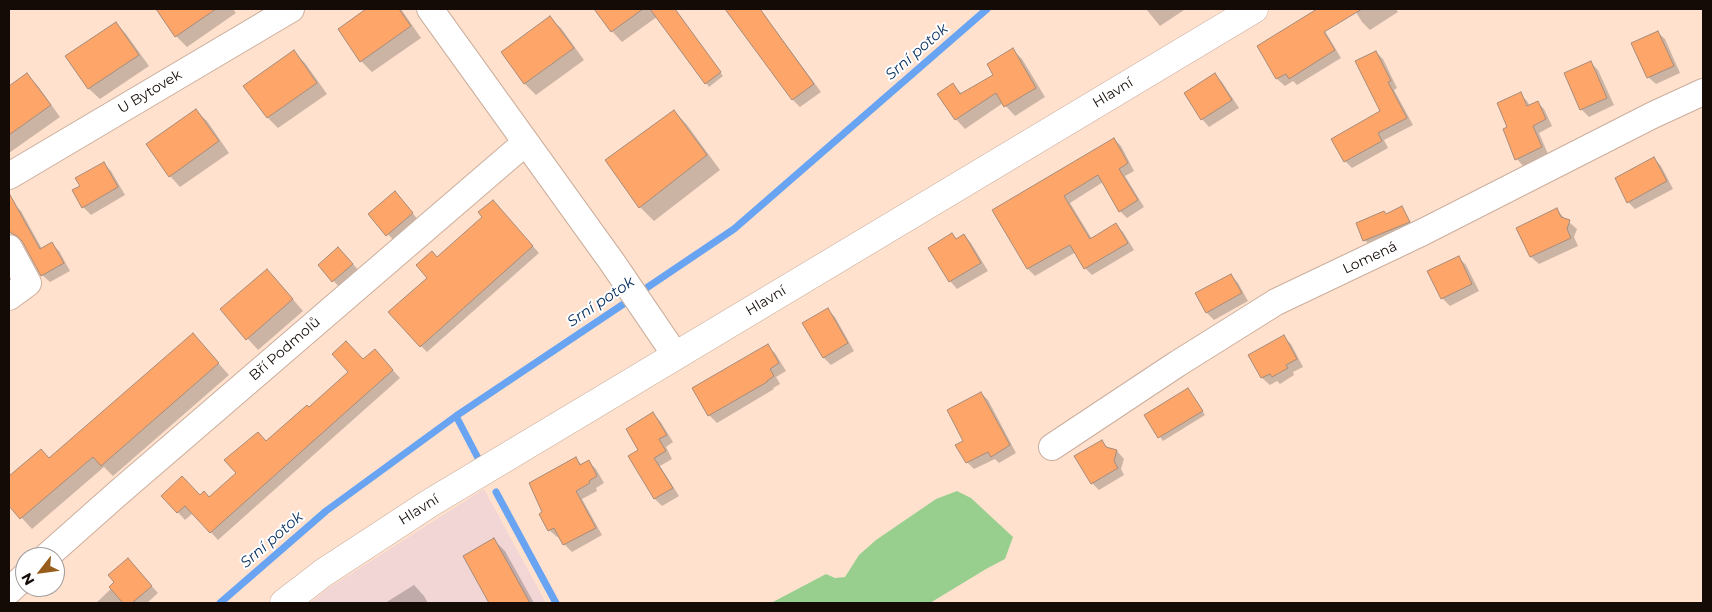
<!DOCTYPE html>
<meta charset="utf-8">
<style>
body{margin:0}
#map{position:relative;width:1712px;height:612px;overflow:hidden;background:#ffe1ce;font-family:Montserrat,sans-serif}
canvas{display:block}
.frame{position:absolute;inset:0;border:10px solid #150b06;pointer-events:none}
.north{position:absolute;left:15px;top:547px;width:50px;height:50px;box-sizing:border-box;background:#fff;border:1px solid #a19d9b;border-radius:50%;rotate:240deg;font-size:14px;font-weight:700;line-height:20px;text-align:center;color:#150b06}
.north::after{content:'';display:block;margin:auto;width:18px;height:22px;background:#975d1c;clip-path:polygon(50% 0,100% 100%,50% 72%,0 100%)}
</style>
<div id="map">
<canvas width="1712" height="612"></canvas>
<div class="frame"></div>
<div class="north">N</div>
</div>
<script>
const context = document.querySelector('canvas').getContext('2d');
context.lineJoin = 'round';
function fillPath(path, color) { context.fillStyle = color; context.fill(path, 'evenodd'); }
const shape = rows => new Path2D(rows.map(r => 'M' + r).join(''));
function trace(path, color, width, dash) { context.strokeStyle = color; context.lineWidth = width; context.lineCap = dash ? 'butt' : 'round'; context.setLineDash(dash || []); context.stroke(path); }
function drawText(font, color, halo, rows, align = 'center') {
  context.font = font + ' Montserrat,sans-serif'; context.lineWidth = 4; context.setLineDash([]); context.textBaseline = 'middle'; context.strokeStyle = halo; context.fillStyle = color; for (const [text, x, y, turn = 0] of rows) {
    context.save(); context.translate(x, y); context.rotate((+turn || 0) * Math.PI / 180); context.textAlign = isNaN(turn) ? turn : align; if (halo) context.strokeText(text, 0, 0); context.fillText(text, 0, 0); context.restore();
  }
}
fillPath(shape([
 [484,489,546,603,310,603,327,589]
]), '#f1d6d5');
fillPath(shape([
 [957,491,971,498,1013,537,1005,559,986,569,930,603,771,603,826,574,835,578,845,577,859,555,876,540,936,499]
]), '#98cf8f');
fillPath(shape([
 [157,9,233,9,236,13,187,47,176,36],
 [369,9,401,9,421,38,372,72,361,61,340,29],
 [596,9,668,9,622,42,612,31],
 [727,9,760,9,821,92,800,107,793,100],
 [1146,9,1183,9,1184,10,1160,26],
 [1354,9,1396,9,1398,12,1370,30,1362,22],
 [550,18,561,28,584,60,536,95,525,84,502,53],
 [1319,21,1341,58,1297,85,1293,81,1285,86,1277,79,1259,46],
 [684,22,723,76,709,87,706,83],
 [116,23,126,34,149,66,100,99,89,89,67,57],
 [1657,32,1665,39,1680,73,1656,84,1648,77],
 [1013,50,1022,59,1045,97,1015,116,1003,103,965,129,956,119,953,85,962,94,995,75],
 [294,52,305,63,327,94,278,128,268,118],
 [1376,52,1383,59,1397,88,1394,90,1413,125,1384,140,1388,148,1352,168,1345,161,1382,112],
 [1590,62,1598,70,1614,105,1589,117,1581,109],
 [27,75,38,86,60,117,9,153,9,87],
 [1215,75,1222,82,1239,108,1209,127,1202,119],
 [1520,94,1527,101,1530,106,1537,102,1544,109,1552,126,1539,133,1548,154,1523,166,1517,159,1509,128],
 [196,111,207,121,229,153,180,187,170,176],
 [674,111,687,125,720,170,654,221,640,207],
 [1114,139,1121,146,1134,171,1125,176,1144,207,1127,218,1120,211,1103,182,1070,203,1092,239,1116,225,1123,232,1134,250,1092,275,1085,268,1076,252,1035,276,1028,269,993,211],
 [1654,158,1661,166,1673,189,1635,209,1628,202],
 [103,163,111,171,125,195,91,215,83,207,74,191,82,187],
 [402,200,419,221,395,242,370,214],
 [13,203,21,211,42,249,52,244,59,251,70,271,50,282,42,275,24,242,20,240,9,227,9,205],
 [499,208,539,253,427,352,421,346,429,278],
 [1402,208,1412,225,1368,243,1364,240,1386,215],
 [1557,210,1566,220,1569,222,1577,229,1574,237,1578,246,1539,264,1531,257,1518,228],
 [952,235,957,239,964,235,971,243,988,271,957,289,950,281],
 [346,256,360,272,341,289,319,265],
 [1458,257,1466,265,1479,291,1450,306,1442,298],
 [1231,275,1238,283,1248,301,1214,320,1207,313],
 [278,282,303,311,258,350,222,310],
 [827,309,835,317,854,351,831,365,824,358,804,324],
 [193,335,229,375,113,476,104,467,32,529,9,504,9,478,40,450,50,460],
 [1284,337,1291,344,1303,367,1293,372,1294,375,1280,384,1277,381,1270,385,1262,378,1250,355],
 [767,346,775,353,786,371,776,377,780,384,773,388,774,389,717,423,709,415,694,389],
 [382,358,400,378,218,540,193,513,185,520,163,496,200,497,209,498,238,473,266,442,309,409,364,361],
 [1188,389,1205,415,1163,441,1145,415],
 [981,393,988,400,1016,453,999,463,995,459,974,469,967,462,965,441],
 [653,414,660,421,673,442,666,447,672,459,660,466,679,496,662,506,655,499,630,457,640,450],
 [1102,442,1109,449,1117,451,1124,459,1121,469,1124,475,1099,490,1092,483],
 [576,459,582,465,588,461,596,469,604,483,596,488,597,491,582,499,602,535,572,552,564,544,559,536,557,537,549,530,544,513],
 [494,540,505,551,534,603,490,603,464,557],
 [134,567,158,593,147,603,96,603],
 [414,585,424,596,428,603,385,603]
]), '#0003');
trace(shape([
 [639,293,734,229,987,9],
 [456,416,478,458],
 [496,492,556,603],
 [220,603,326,511,456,416,631,299]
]), '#68a4f1', 7);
const building = shape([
 [156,9,216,9,175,37,156,9],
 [366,9,399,9,411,26,360,62,338,29,366,9],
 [594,9,643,9,611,32,594,9],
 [650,9,675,9,721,72,705,84,650,9],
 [725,9,760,9,814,84,792,100,725,9],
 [1317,9,1362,9,1324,32,1335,50,1289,79,1286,74,1276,79,1257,46,1317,9],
 [550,16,574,48,524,84,501,52,550,16],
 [116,22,139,55,88,89,65,56,116,22],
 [1658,31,1674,66,1647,78,1631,43,1658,31],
 [1013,48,1036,88,1004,107,996,93,955,120,937,94,953,83,960,94,993,75,987,64,1013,48],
 [294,50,317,83,267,118,243,86,294,50],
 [1376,51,1391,81,1388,82,1407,118,1378,133,1382,141,1344,162,1331,139,1380,111,1355,61,1376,51],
 [1591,61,1607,98,1580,110,1564,73,1591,61],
 [27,73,51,105,9,135,9,86,27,73],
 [1215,73,1232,100,1201,120,1184,93,1215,73],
 [1521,92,1527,106,1538,101,1546,119,1533,126,1542,147,1515,160,1503,129,1507,127,1497,103,1521,92],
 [196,109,219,141,169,177,146,144,196,109],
 [674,110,707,155,639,208,605,160,674,110],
 [1114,138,1128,163,1119,169,1138,200,1119,212,1098,175,1064,196,1090,239,1116,223,1128,243,1084,269,1070,245,1027,269,992,210,1114,138],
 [1654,157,1667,181,1627,203,1615,178,1654,157],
 [104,162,118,187,82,208,72,190,80,186,75,178,104,162],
 [395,191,413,213,386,236,368,214,395,191],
 [9,193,40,249,52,242,64,263,41,276,22,241,17,236,11,233,9,230,9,193],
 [493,200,533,246,420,347,388,312,427,278,416,265,432,251,437,257,482,217,478,212,493,200],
 [1402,206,1410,222,1363,241,1356,223,1384,211,1386,214,1402,206],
 [1557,208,1561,217,1570,220,1567,229,1571,238,1530,257,1516,228,1557,208],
 [952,233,956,239,964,234,981,263,949,282,928,248,952,233],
 [338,247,353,264,332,282,318,265,338,247],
 [1459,256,1472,284,1441,299,1427,271,1459,256],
 [267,269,293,299,246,340,220,309,267,269],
 [1231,274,1242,293,1206,313,1195,293,1231,274],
 [828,308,848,343,823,358,802,323,828,308],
 [193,333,219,363,101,466,93,457,20,519,9,506,9,476,41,449,49,458,193,333],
 [1284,335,1297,359,1286,365,1288,368,1272,377,1270,374,1261,378,1248,355,1284,335],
 [346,341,363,359,375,349,393,370,210,533,185,506,177,513,161,496,182,476,200,495,204,491,209,497,236,473,224,460,258,432,266,441,307,405,309,407,348,372,332,354,346,341],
 [768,344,779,363,770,369,774,376,767,381,767,382,708,416,692,388,768,344],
 [1188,388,1203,411,1158,438,1144,415,1188,388],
 [981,392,1010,445,991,457,988,452,966,463,955,445,963,441,947,410,981,392],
 [653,412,667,435,659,439,666,451,654,458,673,488,654,499,628,456,638,450,626,429,653,412],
 [1102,440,1106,447,1117,450,1114,461,1118,468,1091,484,1074,456,1102,440],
 [576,457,580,465,589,460,597,476,589,481,590,483,576,491,596,528,563,545,554,528,548,531,539,514,542,512,529,483,576,457],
 [494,538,530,603,489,603,463,556,494,538],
 [128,558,152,586,132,603,123,603,109,587,114,582,108,575,128,558]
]);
fillPath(building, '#fea569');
trace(building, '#a68b79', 1);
const minor = shape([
 [430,9,612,262,676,356],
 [9,176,291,9],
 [9,248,28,283,9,297],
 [1052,447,1177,364,1276,302,1423,232,1653,115,1703,92],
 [46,557,117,494,525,143],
 [9,591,25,576]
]);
const tertiary = shape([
 [284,603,323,573,430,503,1254,9]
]);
trace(minor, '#cbae9c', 28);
trace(tertiary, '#cbae9c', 29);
trace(minor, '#fff', 26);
trace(tertiary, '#fff', 28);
drawText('14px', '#150b06', '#fff', [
 ["U Bytovek",150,92,-31],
 ["Hlavní",1113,93,-31],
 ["Lomená",1370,258,-25],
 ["Hlavní",766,301,-31],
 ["Bří Podmolů",285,349,-41],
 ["Hlavní",419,510,-32]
]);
drawText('italic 15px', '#032c5c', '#fff', [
 ["Srní potok",917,52,-41],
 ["Srní potok",601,302,-34],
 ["Srní potok",272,540,-41]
]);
</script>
